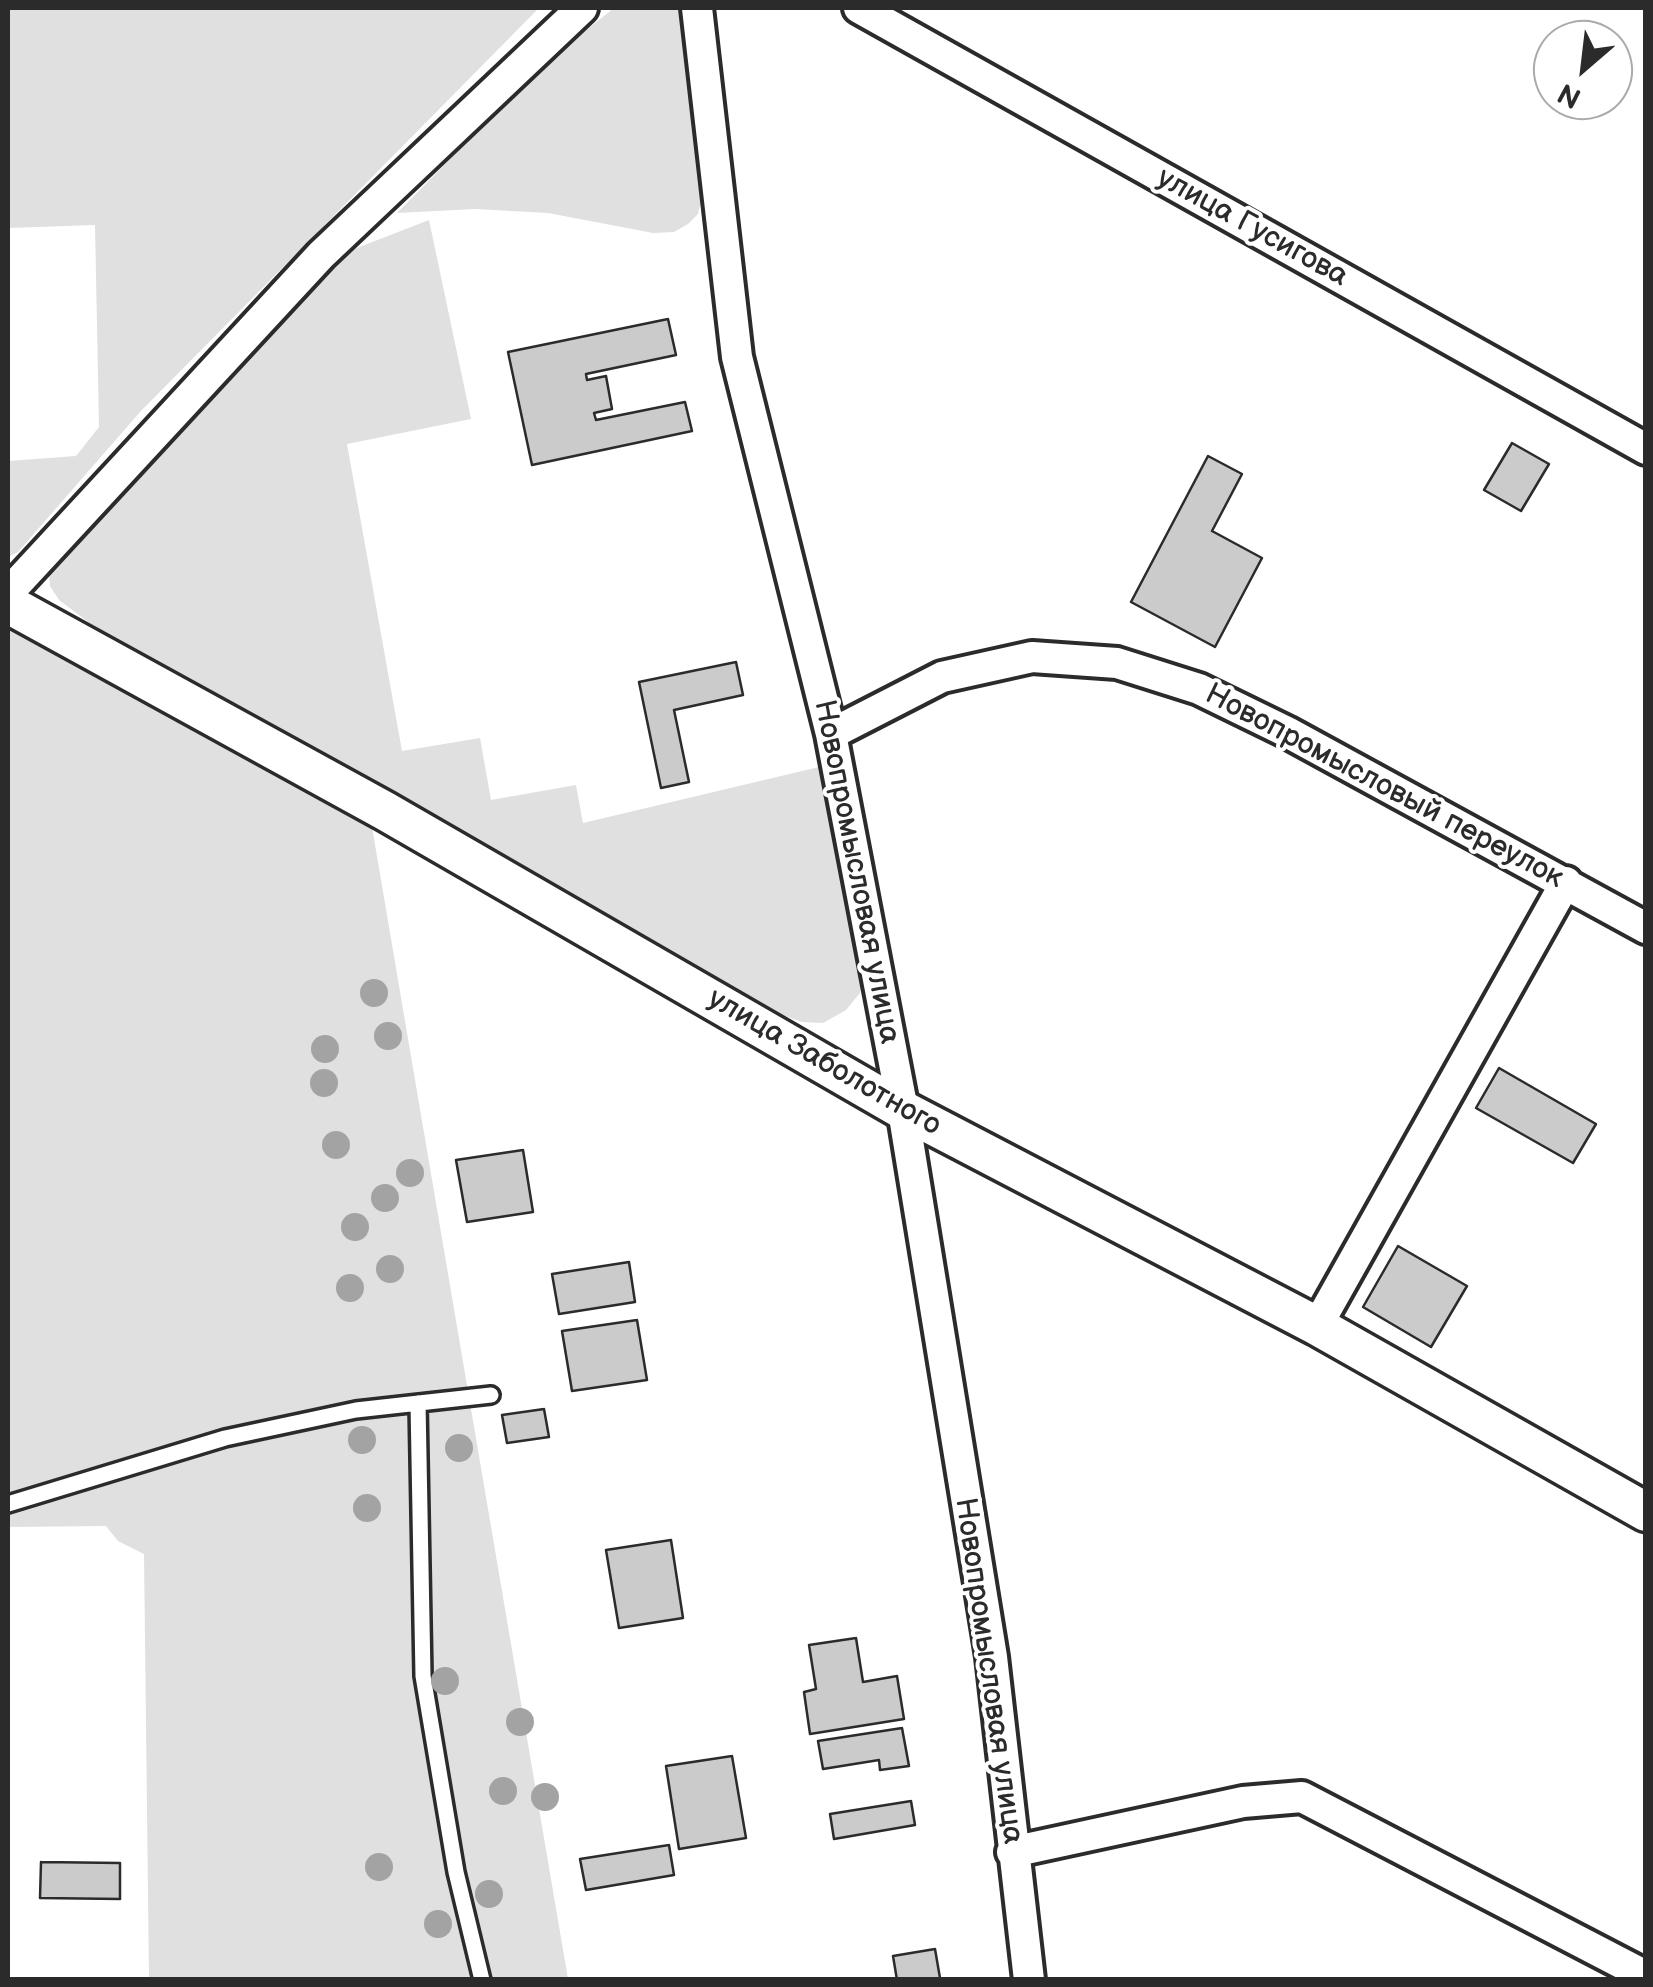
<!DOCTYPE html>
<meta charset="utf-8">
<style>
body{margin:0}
#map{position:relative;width:1653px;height:1987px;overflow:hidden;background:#fff;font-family:"Balsamiq Sans",sans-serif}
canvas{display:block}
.frame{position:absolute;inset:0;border:10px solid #2b2b2b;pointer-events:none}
.north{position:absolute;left:1533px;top:20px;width:100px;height:100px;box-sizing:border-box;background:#fff;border:2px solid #aaa;border-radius:50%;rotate:208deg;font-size:28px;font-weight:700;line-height:40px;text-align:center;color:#2b2b2b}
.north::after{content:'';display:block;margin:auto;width:35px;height:45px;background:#2b2b2b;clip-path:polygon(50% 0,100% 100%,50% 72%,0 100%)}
</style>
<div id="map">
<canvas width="1653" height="1987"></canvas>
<div class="frame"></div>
<div class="north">N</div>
</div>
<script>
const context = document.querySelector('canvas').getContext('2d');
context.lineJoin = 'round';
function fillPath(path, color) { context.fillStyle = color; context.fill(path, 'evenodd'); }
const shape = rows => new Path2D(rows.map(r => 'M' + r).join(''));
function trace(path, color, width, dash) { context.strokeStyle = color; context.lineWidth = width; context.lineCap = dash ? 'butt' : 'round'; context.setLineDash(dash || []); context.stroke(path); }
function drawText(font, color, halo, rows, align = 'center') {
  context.font = font + ' "Balsamiq Sans",sans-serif'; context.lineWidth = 8; context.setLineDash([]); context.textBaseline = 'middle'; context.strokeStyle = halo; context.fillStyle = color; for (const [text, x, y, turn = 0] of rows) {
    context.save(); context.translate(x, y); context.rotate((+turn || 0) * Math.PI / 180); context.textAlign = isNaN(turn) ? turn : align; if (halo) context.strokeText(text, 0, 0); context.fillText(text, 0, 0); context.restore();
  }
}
fillPath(shape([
 [8,8,539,8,140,412,18,552,8,557,8,461,76,456,99,427,95,225,8,228],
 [614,8,681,8,685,14,701,201,698,214,688,224,674,232,653,233,548,213,475,209,397,213,545,63],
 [429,220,471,419,347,444,402,751,480,738,491,800,576,785,583,823,819,767,864,974,860,993,846,1010,823,1023,802,1022,777,1013,96,628,59,600,50,586,49,574,61,547,344,253],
 [8,624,372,827,568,1979,149,1979,144,1554,118,1541,106,1526,8,1527]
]), '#e0e0e0');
const building = shape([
 [668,319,676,355,586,374,587,380,606,376,612,409,594,413,596,420,685,402,692,431,532,465,508,352,668,319],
 [1512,443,1549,464,1521,511,1484,490,1512,443],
 [1208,456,1242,474,1212,531,1262,558,1215,647,1131,602,1208,456],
 [736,662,743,695,674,710,689,782,661,788,639,682,736,662],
 [1499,1068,1596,1124,1573,1163,1476,1108,1499,1068],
 [523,1150,533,1212,467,1222,456,1160,523,1150],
 [1398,1246,1467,1286,1431,1347,1363,1307,1398,1246],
 [629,1262,635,1302,559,1314,552,1274,629,1262],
 [637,1320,647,1380,572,1391,562,1331,637,1320],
 [544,1409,549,1437,507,1443,502,1415,544,1409],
 [671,1540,683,1618,619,1628,606,1550,671,1540],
 [856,1638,863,1682,897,1676,904,1719,810,1734,804,1692,816,1689,809,1645,856,1638],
 [902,1728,909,1766,880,1770,879,1760,823,1769,818,1741,902,1728],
 [732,1756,746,1838,679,1849,666,1766,732,1756],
 [911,1801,915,1825,834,1839,830,1814,911,1801],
 [669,1845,674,1875,586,1890,580,1859,669,1845],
 [41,1862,120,1863,120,1899,40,1898,41,1862],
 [935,1949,940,1978,897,1980,893,1956,935,1949]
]);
fillPath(building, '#cbcbcb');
trace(building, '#2b2b2b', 2.5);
const service = shape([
 [418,1403,423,1676,456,1872,482,1980],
 [8,1504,225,1438,356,1410,491,1395]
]);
const minor = shape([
 [697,8,737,357,831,734,903,1110,992,1657,1029,1980],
 [859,8,1646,449],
 [8,593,321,255,582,8],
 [831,734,942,677,1032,657,1117,663,1199,689,1287,732,1646,928],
 [1317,1326,1566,882],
 [1012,1852,1243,1802,1302,1797,1646,1976]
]);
const tertiary = shape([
 [8,604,385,811,903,1110,1317,1326,1646,1512]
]);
trace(service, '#2b2b2b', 22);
trace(minor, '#2b2b2b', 38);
trace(tertiary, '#2b2b2b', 45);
trace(service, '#fff', 15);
trace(minor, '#fff', 30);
trace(tertiary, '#fff', 38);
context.fillStyle = '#a3a3a3';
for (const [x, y] of [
 [374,993],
 [388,1036],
 [325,1049],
 [324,1083],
 [336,1145],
 [410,1173],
 [385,1198],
 [355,1227],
 [390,1269],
 [350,1288],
 [362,1440],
 [459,1448],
 [367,1508],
 [445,1681],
 [520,1722],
 [503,1791],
 [545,1797],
 [379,1867],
 [489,1894],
 [438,1924]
]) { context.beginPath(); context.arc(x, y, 14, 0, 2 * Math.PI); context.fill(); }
drawText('30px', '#2b2b2b', '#fff', [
 ["улица Гусигова",1252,228,29],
 ["Новопромысловый переулок",1384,787,28],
 ["Новопромысловая улица",856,872,79],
 ["улица Заболотного",824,1063,30],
 ["Новопромысловая улица",988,1671,82]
]);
</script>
